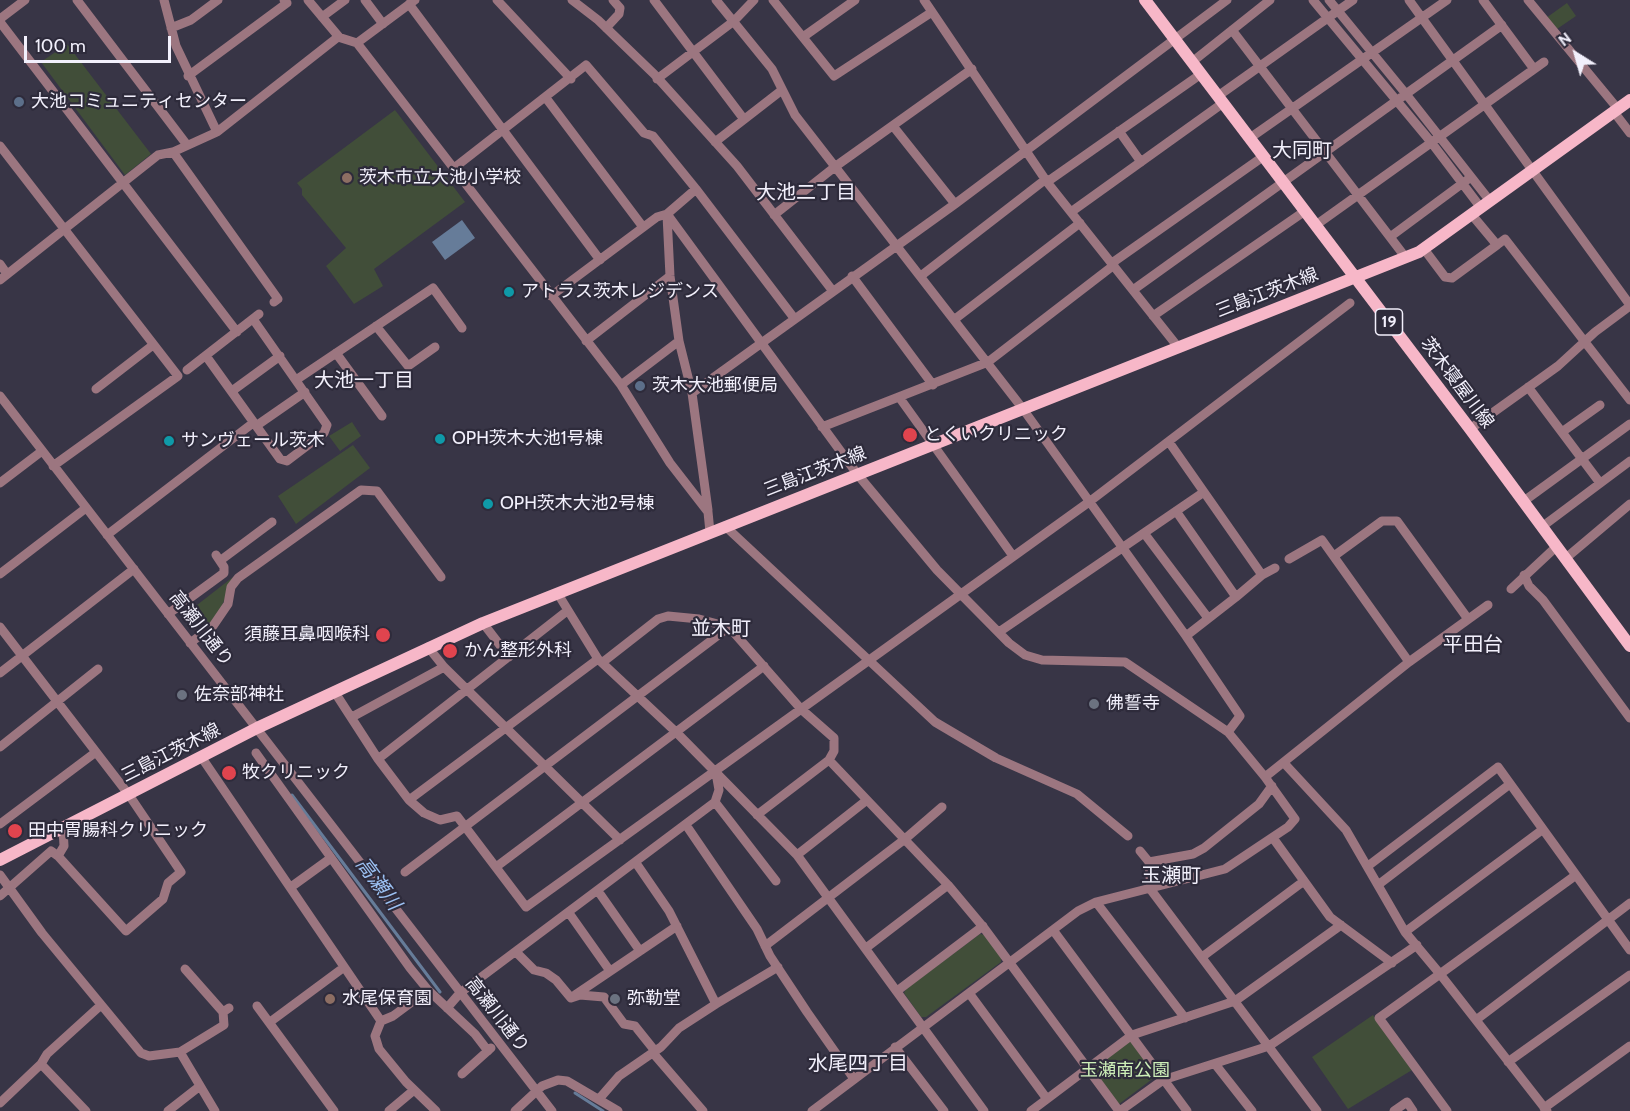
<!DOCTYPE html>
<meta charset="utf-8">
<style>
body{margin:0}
#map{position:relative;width:1630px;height:1111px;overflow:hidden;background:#383546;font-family:Cabin,sans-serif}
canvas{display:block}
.north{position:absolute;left:1546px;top:24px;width:60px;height:60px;-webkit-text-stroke:4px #2e2b3b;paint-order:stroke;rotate:323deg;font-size:16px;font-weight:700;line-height:24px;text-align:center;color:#f2f0fc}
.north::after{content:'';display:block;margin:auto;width:21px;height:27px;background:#f2f0fc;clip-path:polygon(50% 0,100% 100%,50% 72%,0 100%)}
.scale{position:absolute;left:24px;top:36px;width:147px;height:27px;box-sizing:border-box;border:3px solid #f2f0fc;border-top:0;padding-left:8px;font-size:18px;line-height:21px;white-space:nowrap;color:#f2f0fc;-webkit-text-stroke:4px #2e2b3b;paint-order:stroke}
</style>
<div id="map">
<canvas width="1630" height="1111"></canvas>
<div class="north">N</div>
<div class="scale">100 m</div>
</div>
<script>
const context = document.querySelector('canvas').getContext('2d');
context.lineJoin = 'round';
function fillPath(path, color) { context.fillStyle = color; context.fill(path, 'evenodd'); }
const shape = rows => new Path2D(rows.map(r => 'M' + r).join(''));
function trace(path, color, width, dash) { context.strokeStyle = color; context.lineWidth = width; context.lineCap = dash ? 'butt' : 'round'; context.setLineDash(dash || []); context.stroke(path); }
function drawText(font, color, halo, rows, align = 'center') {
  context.font = font + ' Cabin,"Noto Sans JP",sans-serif'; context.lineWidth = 4.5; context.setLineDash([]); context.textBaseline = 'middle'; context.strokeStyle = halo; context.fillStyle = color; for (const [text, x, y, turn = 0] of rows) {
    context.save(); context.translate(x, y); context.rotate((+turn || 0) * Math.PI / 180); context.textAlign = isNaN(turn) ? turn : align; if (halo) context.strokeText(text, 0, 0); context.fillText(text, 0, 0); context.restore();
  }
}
fillPath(shape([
 [1567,3,1576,16,1557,29,1546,18],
 [67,44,151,154,125,175,41,62],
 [395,110,465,202,374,269,383,286,354,304,326,266,346,248,302,195,302,189,297,183],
 [352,422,361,436,340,451,329,436],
 [353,445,370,468,296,524,278,496],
 [233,577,218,616,203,632,188,612],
 [980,934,985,935,1001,957,1001,962,926,1017,921,1017,904,993,906,989],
 [1373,1015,1412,1070,1348,1109,1312,1057],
 [1131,1038,1159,1074,1119,1104,1092,1068]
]), '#414e39');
fillPath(shape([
 [462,220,475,238,445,260,432,242]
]), '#667c99');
trace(shape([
 [292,795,440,992],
 [575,1093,603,1111]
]), '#667c99', 3);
trace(shape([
 [77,0,187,145],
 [164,0,176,46,217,132],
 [308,0,339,37],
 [365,0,383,24],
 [497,0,571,79],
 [572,0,598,20,654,74,737,166,832,290],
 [654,0,743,118],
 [716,0,772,69,795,115,1023,409,1186,636],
 [773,0,834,76,932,12],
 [924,0,1047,182,1178,347],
 [1313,0,1431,142,1481,208],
 [1329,0,1406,94,1490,201],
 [1409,0,1630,305],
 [1483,0,1534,69],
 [1528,0,1618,109],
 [409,4,600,260],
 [322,17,345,0],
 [0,19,25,0],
 [0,22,237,332],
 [171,28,191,20,218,0],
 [606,28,619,14,620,8,613,0],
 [1232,30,1406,258],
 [803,37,855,0],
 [357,43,415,0],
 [1192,62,1270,0],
 [188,76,287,3,284,0],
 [657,79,734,21,754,0],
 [1218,96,1353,0],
 [546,98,643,227],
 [1614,112,1630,133],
 [893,126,955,204],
 [1119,131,1141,162],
 [1250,138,1447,0],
 [715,142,782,90],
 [0,146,178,376,53,466],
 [173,152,278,299,274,302],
 [454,168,586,65,644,133,653,136,696,189],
 [1047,182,1201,74],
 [1071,212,1223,103],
 [667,214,858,475,937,570,1009,643,1025,655,1042,660,1125,662,1228,732,1265,777,1295,819,1288,827,1225,869,1096,902,1078,911,812,1111],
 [667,215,670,276,679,341,692,393,708,510],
 [774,215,836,166,972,69],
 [1316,225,1544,62],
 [1390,237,1467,180],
 [1497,245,1505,239,1630,400],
 [1424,249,1445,277,1452,278,1497,245,1472,215],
 [1112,263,1264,156],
 [0,264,7,274],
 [922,275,1046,179],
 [852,276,933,385],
 [0,280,158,155,173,152,217,132,338,37,357,43,621,385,670,463,708,512,710,532],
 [1133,290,1502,25],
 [551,296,657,217,667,214,696,189,794,318],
 [1153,316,1305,211],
 [955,319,1080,223],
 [376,326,408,366,435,347],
 [586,341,670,276],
 [336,353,382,416],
 [206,356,280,459,287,461,324,433,327,425,253,319],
 [187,370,259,314],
 [296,380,433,288,462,328],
 [621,385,679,341],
 [1528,387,1600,483],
 [96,389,153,345],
 [232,391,280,356],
 [692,393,955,204,1227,0],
 [0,396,552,1111],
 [899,397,1013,556],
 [256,426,305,392],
 [822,427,988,362,1114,265],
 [1470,429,1558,366,1595,332,1630,306],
 [1562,432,1600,405],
 [1169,442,1262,575],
 [0,483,42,451],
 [1524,501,1630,424],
 [1176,511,1236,597,1262,575,1275,568],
 [725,526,935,722,996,758,1077,794,1128,836],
 [1543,526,1630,461],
 [1144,533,1208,618],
 [107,535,253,423],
 [1334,556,1382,521,1397,521,1468,619],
 [1566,558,1630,504],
 [1289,559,1322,540,1409,662],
 [221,560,272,522],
 [0,574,86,508],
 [1524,575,1529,586,1543,600,1630,718],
 [1511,589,1557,546],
 [558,594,598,659,677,733,797,855,984,1111],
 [168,614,224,573,224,567,216,555],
 [483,623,509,657],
 [0,627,129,795,181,872,168,883,163,899,126,931,58,856,51,851,0,896],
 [999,632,1204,492],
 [190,643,213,626,228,604,231,587,238,578,361,490,377,491,441,577],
 [428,647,444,667,620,840],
 [603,662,658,619,668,616,699,619,729,627,801,709,834,738,834,751,829,760,948,885,984,928,1119,1111],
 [0,673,134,569],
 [334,691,378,759,409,800,424,813,440,820,457,816,526,907,1089,502,1350,303],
 [352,717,444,667],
 [1228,732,1240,716,1186,636,1236,597],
 [0,747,98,669],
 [256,753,410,968,428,990,475,1034,488,1051],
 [202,758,381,1021,375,1036,379,1049,406,1082,436,1111],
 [378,759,567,611],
 [1284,763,1346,830,1405,932,1440,974,1576,875,1498,767,1368,866],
 [1265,777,1409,662,1488,605],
 [409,800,598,659],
 [715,802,776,881],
 [757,815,829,760],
 [0,824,96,752],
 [686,825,757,929,770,956,807,1012,854,1079],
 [1273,838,1330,917,1392,963],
 [1140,851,1149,862,1151,890,1317,1111],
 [797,855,867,800],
 [58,856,64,846,63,829],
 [1149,862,1193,854,1204,848,1259,804,1272,786],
 [496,867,764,666],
 [405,872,729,627],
 [0,875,42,933,141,1053,149,1056,180,1052,224,1025,223,1012,229,1008],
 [1576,875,1630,950],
 [1378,885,1510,784],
 [291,887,331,858],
 [598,891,640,951],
 [1096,902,1185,1018],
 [569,913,610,971],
 [1053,930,1187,1111],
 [1405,932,1542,830],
 [765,946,905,839,942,807],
 [866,948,948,885],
 [516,952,534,970,546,973,556,980,571,998,580,995,604,997,624,1024,635,1026,655,1051],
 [1202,957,1304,881],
 [185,969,223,1012],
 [897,991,983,926],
 [969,993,1047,1099],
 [575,995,677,926],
 [716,1004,778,967],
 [257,1006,334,1111],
 [447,1008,460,993,715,802,719,790,716,773],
 [1476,1020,1630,903],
 [381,1021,393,1016,428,990],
 [270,1022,343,968],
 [895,1047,944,1111],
 [180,1052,215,1111],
 [653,1053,703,1111],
 [1508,1062,1630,975],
 [41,1064,86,1111],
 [1215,1064,1252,1111],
 [462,1074,491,1048],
 [599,1099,619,1076,661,1047,679,1028,716,1004,669,911,636,863],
 [0,1103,41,1064,47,1054,101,1005],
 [1544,1108,1630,1046],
 [168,1111,200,1086],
 [389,1111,414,1090],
 [515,1111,542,1086,558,1080,567,1081,618,1111],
 [1031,1111,1132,1035,1235,1001,1341,925],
 [1120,1111,1163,1080,1269,1046,1417,945],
 [1394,1111,1407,1102,1413,1111],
 [1447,1111,1379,1018,1440,974,1547,1111]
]), '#9c7680', 9);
trace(shape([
 [1145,0,1470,429,1630,646],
 [0,860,257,728,483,623,1419,252,1630,100]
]), '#f7b7c8', 12);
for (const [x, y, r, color] of [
 [19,102,6,"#5c6f8a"],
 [347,178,6,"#8d6e63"],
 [509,292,6,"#0f9aa8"],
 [640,386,6,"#5c6f8a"],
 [910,435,8,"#e0444e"],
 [440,439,6,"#0f9aa8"],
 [169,441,6,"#0f9aa8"],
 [488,504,6,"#0f9aa8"],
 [383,635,8,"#e0444e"],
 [450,651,8,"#e0444e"],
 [182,695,6,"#6b7280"],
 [1094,704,6,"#6b7280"],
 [229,773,8,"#e0444e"],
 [15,831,8,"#e0444e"],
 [330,999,6,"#8d6e63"],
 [615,999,6,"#6b7280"]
]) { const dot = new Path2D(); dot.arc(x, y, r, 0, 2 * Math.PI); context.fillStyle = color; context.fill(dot); trace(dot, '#2e2b3b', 2); }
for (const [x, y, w] of [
 [1389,322,27]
]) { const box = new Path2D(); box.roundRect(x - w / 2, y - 13, w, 26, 4.5); context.fillStyle = '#2e2b3b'; context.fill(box); trace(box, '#f2f0fc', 1.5); }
drawText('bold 16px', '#f2f0fc', null, [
 ["19",1389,322]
]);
drawText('18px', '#f2f0fc', '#2e2b3b', [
 ["大池コミュニティセンター",31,102],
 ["茨木市立大池小学校",359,178],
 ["アトラス茨木レジデンス",521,292],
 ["茨木大池郵便局",652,386],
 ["とくいクリニック",924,435],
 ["OPH茨木大池1号棟",452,439],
 ["サンヴェール茨木",181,441],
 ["OPH茨木大池2号棟",500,504],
 ["須藤耳鼻咽喉科",370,635,"right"],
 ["かん整形外科",464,651],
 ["佐奈部神社",194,695],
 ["佛誓寺",1106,704],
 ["牧クリニック",242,773],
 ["田中胃腸科クリニック",28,831],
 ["水尾保育園",342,999],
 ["弥勒堂",627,999]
], 'left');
drawText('18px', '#f2f0fc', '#2e2b3b', [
 ["三島江茨木線",1267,293,-21],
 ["茨木寝屋川線",1457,383,53],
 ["三島江茨木線",815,472,-21],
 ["高瀬川通り",201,629,52],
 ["三島江茨木線",171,753,-27],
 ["高瀬川通り",497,1015,52]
]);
drawText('18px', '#cdefb8', '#2e2b3b', [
 ["玉瀬南公園",1125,1071]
]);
drawText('20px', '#f2f0fc', '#2e2b3b', [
 ["大同町",1302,151],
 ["大池二丁目",806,193],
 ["大池一丁目",364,381],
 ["並木町",721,629],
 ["平田台",1473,645],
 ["玉瀬町",1171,876],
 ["水尾四丁目",858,1064]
]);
drawText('italic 20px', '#9cc1f3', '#2e2b3b', [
 ["高瀬川",378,884,53]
]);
</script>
